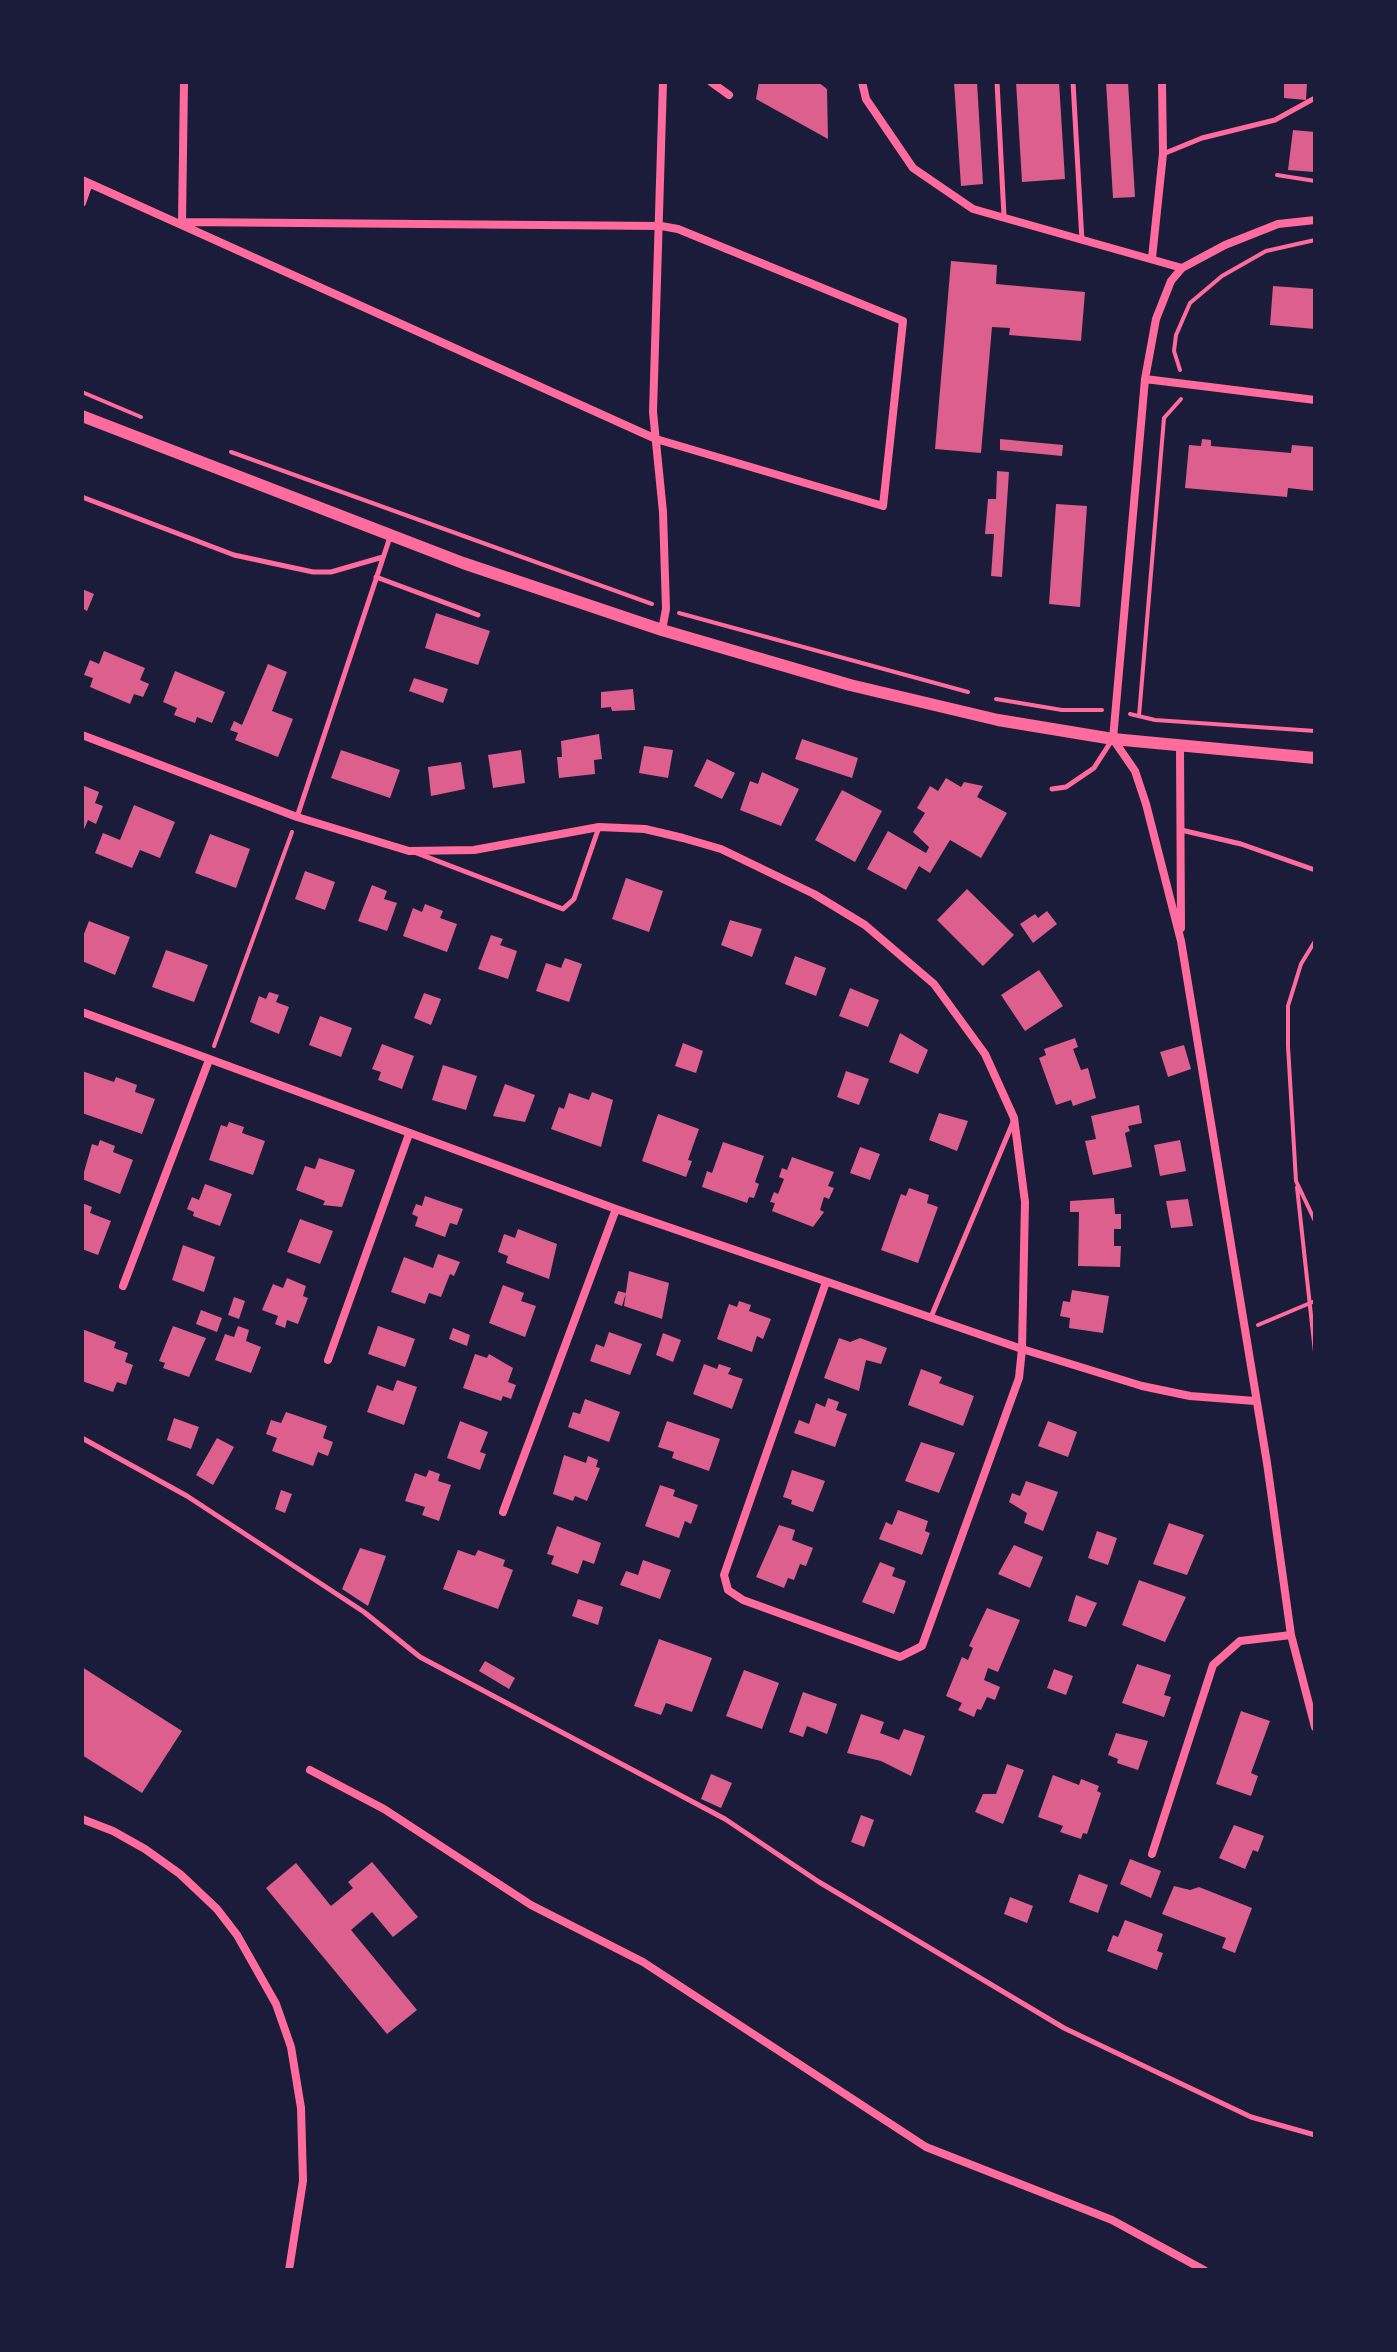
<!DOCTYPE html>
<style>
body{margin:0}
#map{position:relative;width:1397px;height:2352px;overflow:hidden;background:#1b1b3a;font-family:"DejaVu Sans",sans-serif}
canvas{display:block}
.frame{position:absolute;inset:0;border:84px solid #1b1b3a;pointer-events:none}
</style>
<div id="map">
<canvas width="1397" height="2352"></canvas>
<div class="frame"></div>
</div>
<script>
const context = document.querySelector('canvas').getContext('2d');
context.lineJoin = 'round';
function fillPath(path, color) { context.fillStyle = color; context.fill(path, 'evenodd'); }
const shape = rows => new Path2D(rows.map(r => 'M' + r).join(''));
function trace(path, color, width, dash) { context.strokeStyle = color; context.lineWidth = width; context.lineCap = dash ? 'butt' : 'round'; context.setLineDash(dash || []); context.stroke(path); }
fillPath(shape([
 [759,82,818,82,827,89,828,139,756,99],
 [954,82,977,82,983,184,961,186],
 [1016,82,1059,82,1065,179,1022,182],
 [1106,82,1128,82,1135,197,1113,198],
 [1284,82,1307,82,1306,100,1284,98],
 [1293,130,1315,132,1315,172,1288,170],
 [951,261,997,265,996,284,1085,292,1081,341,1009,335,1010,328,992,327,981,453,935,449],
 [1273,286,1315,289,1315,329,1270,325],
 [1000,439,1063,445,1062,456,1000,450],
 [1202,439,1211,440,1211,446,1291,453,1292,445,1315,447,1315,491,1288,488,1287,497,1185,488,1189,445,1201,446],
 [997,471,1009,472,1002,577,991,576,994,534,985,534,988,499,996,499],
 [1056,504,1087,506,1080,607,1049,604],
 [82,589,94,594,87,611,82,608],
 [436,613,490,631,478,665,425,648],
 [104,651,145,668,140,680,149,684,143,697,134,694,130,704,90,687,93,678,84,675,90,660,99,664],
 [268,664,287,672,272,711,293,719,278,757,235,740,238,733,230,730,234,721,242,725],
 [175,671,225,692,212,723,197,717,195,723,174,715,177,708,163,702],
 [414,678,448,689,443,703,409,691],
 [633,689,635,710,612,711,611,707,601,708,601,692],
 [599,734,602,759,594,760,595,774,559,778,557,757,562,757,561,741],
 [802,739,858,758,852,778,795,759],
 [644,746,673,750,668,778,639,773],
 [341,750,400,770,390,798,331,778],
 [521,750,525,783,493,788,488,755],
 [707,759,735,773,722,799,694,786],
 [461,762,465,789,431,796,428,767],
 [762,772,799,789,781,826,740,810,750,781,758,784],
 [946,778,961,787,964,782,983,786,977,797,1007,813,981,858,950,840,930,873,919,866,906,890,867,869,888,831,926,853,929,847,913,832,925,813,917,808,930,786,938,791],
 [82,785,99,792,95,803,103,806,96,824,88,820,82,834],
 [842,790,882,811,855,862,815,840],
 [134,805,175,822,160,858,140,850,132,868,95,853,103,833,120,840],
 [210,834,250,849,236,888,195,873],
 [305,871,335,882,325,910,295,899],
 [626,878,663,891,649,932,612,919],
 [372,885,387,891,384,899,397,903,387,931,358,921],
 [967,889,1014,935,983,966,937,920],
 [425,904,443,911,440,918,457,924,447,952,403,936,413,908,422,912],
 [1047,911,1057,924,1033,943,1020,924,1035,914,1038,918],
 [730,920,762,929,752,957,721,945],
 [89,921,130,937,115,975,82,961,82,939],
 [491,935,503,939,500,945,517,951,508,979,478,969],
 [166,950,208,965,194,1002,152,987],
 [795,956,826,968,816,996,785,984],
 [565,958,582,964,569,1002,536,991,546,963,561,968],
 [1039,970,1063,1006,1025,1031,1001,995],
 [850,988,879,1000,868,1027,839,1016],
 [269,992,279,995,276,1002,289,1007,279,1034,250,1022,259,996,266,999],
 [424,993,441,999,431,1025,414,1018],
 [320,1016,352,1028,341,1057,309,1045],
 [900,1033,928,1050,918,1074,889,1062],
 [1075,1038,1078,1047,1073,1049,1081,1070,1088,1068,1096,1098,1073,1106,1071,1100,1056,1105,1039,1058,1046,1055,1044,1049],
 [683,1043,703,1051,696,1073,675,1066],
 [382,1044,414,1056,402,1089,378,1080,381,1072,372,1069],
 [1184,1045,1191,1069,1168,1077,1160,1052],
 [443,1065,477,1076,466,1110,432,1100],
 [82,1071,114,1082,116,1077,137,1085,135,1092,155,1099,142,1134,82,1113],
 [846,1071,869,1079,859,1105,837,1097],
 [505,1084,535,1095,525,1122,493,1116],
 [592,1092,613,1100,601,1147,551,1129,559,1107,564,1109,569,1093,589,1100],
 [1139,1105,1142,1123,1128,1126,1130,1131,1125,1133,1132,1167,1093,1175,1085,1141,1096,1139,1091,1116],
 [939,1113,968,1121,957,1151,929,1140],
 [658,1114,699,1129,688,1160,692,1161,686,1177,642,1161],
 [229,1122,244,1127,242,1133,265,1141,253,1175,209,1160,221,1125,227,1127],
 [100,1140,115,1146,113,1152,133,1160,120,1194,82,1179,92,1144,98,1146],
 [1180,1140,1186,1171,1160,1176,1154,1145],
 [723,1142,764,1156,755,1182,759,1184,754,1198,749,1197,747,1203,702,1187,707,1171,712,1173],
 [860,1147,880,1154,870,1180,850,1173],
 [792,1157,834,1172,828,1186,834,1188,829,1199,824,1197,820,1210,824,1212,813,1227,772,1211,775,1203,770,1202,774,1192,778,1194,784,1179,779,1177,782,1168,787,1170],
 [319,1158,355,1170,342,1207,323,1205,325,1201,296,1190,305,1166,315,1169],
 [205,1184,232,1194,220,1226,193,1216,194,1212,187,1209,192,1197,199,1200],
 [909,1188,929,1195,927,1203,938,1207,918,1263,881,1250,901,1194,906,1196],
 [425,1196,463,1209,457,1225,450,1223,445,1237,415,1226,418,1217,412,1214,416,1204,422,1206],
 [1114,1198,1115,1214,1121,1214,1121,1229,1114,1229,1114,1246,1121,1246,1120,1267,1078,1266,1079,1212,1070,1212,1070,1201],
 [1188,1199,1193,1226,1171,1228,1166,1201],
 [82,1203,92,1207,90,1213,111,1221,98,1255,82,1249],
 [300,1219,333,1231,320,1264,287,1252],
 [518,1229,557,1244,549,1279,506,1263,508,1256,498,1252,504,1234,515,1238],
 [183,1245,215,1257,204,1292,172,1280],
 [438,1254,460,1262,454,1276,450,1274,441,1297,429,1293,425,1304,391,1292,404,1257,433,1268],
 [629,1271,669,1283,662,1319,624,1306],
 [287,1278,306,1286,303,1296,308,1298,298,1324,287,1320,285,1328,275,1324,278,1316,262,1310,273,1284,283,1288],
 [503,1285,524,1293,521,1301,536,1306,525,1337,489,1323],
 [1072,1290,1109,1296,1103,1333,1069,1328,1070,1318,1060,1316,1063,1301,1070,1302],
 [618,1291,626,1293,622,1306,614,1303],
 [234,1297,245,1301,239,1319,228,1315],
 [739,1301,751,1305,749,1311,771,1319,763,1339,757,1336,752,1352,717,1339,729,1304,737,1307],
 [201,1310,222,1318,217,1332,196,1324],
 [173,1326,206,1338,189,1377,163,1368,165,1363,159,1361],
 [238,1326,249,1330,246,1341,261,1347,251,1373,215,1360,225,1334,234,1337],
 [378,1326,415,1339,405,1367,368,1354],
 [453,1328,470,1335,467,1346,449,1339],
 [82,1329,116,1342,114,1348,128,1353,125,1362,133,1365,126,1385,117,1382,113,1392,82,1381],
 [609,1332,642,1344,630,1375,590,1361,596,1344,604,1347],
 [663,1333,681,1340,673,1362,656,1355],
 [839,1338,850,1342,860,1338,887,1348,881,1364,866,1360,859,1391,824,1378],
 [475,1354,487,1358,489,1354,513,1368,508,1382,516,1385,511,1399,503,1396,501,1401,463,1388],
 [704,1364,717,1369,719,1364,731,1368,728,1374,743,1379,732,1409,693,1394],
 [921,1369,942,1377,939,1383,974,1396,963,1426,908,1405],
 [397,1380,417,1387,404,1425,367,1412,377,1385,393,1391],
 [828,1398,839,1402,836,1410,847,1414,835,1447,794,1433,799,1420,809,1424,816,1403,825,1407],
 [585,1399,620,1412,609,1442,568,1427,573,1412,580,1414],
 [286,1412,327,1426,323,1438,333,1442,328,1456,318,1452,313,1466,272,1451,277,1438,266,1434,271,1420,281,1423],
 [174,1418,199,1427,191,1449,167,1440],
 [460,1421,488,1432,480,1452,486,1454,480,1470,447,1458],
 [667,1421,720,1439,709,1471,672,1458,674,1452,658,1447],
 [1048,1421,1077,1432,1068,1457,1038,1446],
 [217,1438,234,1447,213,1485,196,1475],
 [921,1442,955,1453,939,1493,905,1481],
 [564,1455,586,1463,588,1456,598,1460,596,1467,600,1468,587,1501,575,1496,573,1501,553,1494],
 [429,1470,440,1474,438,1481,451,1485,439,1521,422,1515,425,1507,405,1501,415,1473,426,1477],
 [792,1470,825,1481,813,1512,791,1504,792,1500,783,1497],
 [1026,1481,1058,1492,1043,1531,1024,1523,1027,1513,1009,1502,1012,1493,1020,1496],
 [660,1485,675,1490,673,1496,698,1505,691,1524,685,1521,679,1538,645,1526],
 [281,1490,292,1494,285,1513,275,1509],
 [898,1510,928,1521,925,1531,930,1533,922,1555,879,1539,886,1522,892,1525],
 [1169,1523,1204,1535,1187,1575,1153,1564],
 [779,1525,795,1530,792,1540,813,1548,806,1566,800,1564,794,1580,788,1578,784,1588,756,1577],
 [557,1526,601,1543,594,1564,583,1560,578,1574,551,1564,554,1556,547,1554],
 [1097,1531,1117,1538,1108,1565,1088,1558],
 [1014,1545,1043,1557,1030,1588,998,1574],
 [360,1548,386,1556,368,1606,342,1589],
 [458,1550,475,1556,478,1550,505,1560,503,1566,513,1570,498,1609,443,1589],
 [643,1560,671,1570,660,1599,620,1585,626,1571,638,1575],
 [880,1562,895,1568,892,1576,906,1581,894,1614,862,1602],
 [1139,1580,1186,1597,1165,1642,1122,1625],
 [1076,1595,1097,1603,1086,1627,1068,1621],
 [578,1599,603,1607,598,1625,572,1616],
 [987,1608,1020,1620,998,1672,988,1668,984,1680,1000,1687,995,1700,987,1697,981,1710,977,1709,974,1717,958,1710,962,1703,946,1696,962,1657,968,1660,973,1648,969,1646],
 [659,1639,712,1658,692,1712,666,1703,661,1715,634,1706],
 [485,1661,515,1678,509,1689,479,1671],
 [1137,1664,1171,1675,1164,1695,1171,1697,1164,1717,1122,1703],
 [82,1667,182,1731,142,1793,82,1755],
 [1054,1669,1073,1676,1066,1695,1047,1688],
 [744,1670,779,1683,762,1729,726,1716],
 [803,1692,837,1704,827,1734,807,1726,803,1737,789,1732],
 [1241,1711,1270,1721,1251,1773,1258,1776,1251,1796,1216,1784],
 [861,1714,884,1722,880,1733,899,1740,904,1729,925,1736,911,1776,881,1761,847,1753],
 [1116,1733,1148,1741,1138,1770,1117,1763,1118,1759,1108,1755],
 [1007,1764,1024,1770,1003,1824,975,1812,983,1794,996,1794],
 [711,1774,732,1783,721,1808,701,1799],
 [1053,1775,1079,1785,1081,1779,1099,1786,1097,1791,1101,1793,1087,1834,1083,1833,1081,1839,1060,1832,1063,1826,1038,1817],
 [861,1815,874,1820,864,1847,851,1842],
 [1234,1825,1264,1836,1258,1852,1253,1850,1245,1869,1219,1858],
 [1130,1859,1161,1871,1151,1898,1120,1884],
 [372,1862,418,1917,393,1937,372,1912,351,1930,417,2010,387,2034,266,1888,296,1863,331,1906,353,1888,348,1882],
 [1079,1874,1108,1885,1098,1913,1069,1902],
 [1174,1886,1190,1890,1199,1887,1252,1908,1235,1953,1222,1948,1226,1938,1162,1914],
 [1010,1897,1033,1906,1027,1923,1004,1914],
 [1125,1920,1163,1934,1157,1951,1163,1953,1157,1970,1107,1951,1113,1935,1118,1937]
]), '#dd5f8e');
trace(shape([
 [1277,175,1315,181],
 [1180,370,1174,351,1176,335,1190,303,1222,276,1266,251,1315,240],
 [82,392,141,417],
 [231,452,652,604],
 [679,613,968,692],
 [996,699,1062,710,1102,710],
 [1130,714,1155,720,1315,731],
 [1139,716,1164,418,1181,399],
 [1315,941,1301,964,1288,1006,1288,1046,1296,1181,1315,1221],
 [214,1046,292,832],
 [1297,1187,1315,1352],
 [1258,1325,1315,1301]
]), '#ff6b9d', 4);
trace(shape([
 [997,82,1004,216],
 [1073,82,1082,241],
 [1163,154,1202,138,1275,120,1315,98],
 [82,497,234,555,313,572,331,572,383,557],
 [376,577,478,615],
 [1052,789,1066,787,1094,768,1112,740],
 [297,817,390,537],
 [1181,830,1241,844,1315,870],
 [414,852,563,909,574,899,599,827],
 [931,1317,1014,1120],
 [82,1438,187,1496,364,1612,420,1657,725,1819,819,1882,1064,2028,1251,2117,1315,2135]
]), '#ff6b9d', 5);
trace(shape([
 [711,82,729,95],
 [862,82,866,99,913,168,973,209,1182,268],
 [82,180,656,439,883,506,903,321,678,229,661,226,182,222],
 [82,203,89,183],
 [1315,220,1278,224,1225,245,1182,268,1171,281,1156,319,1145,379,1113,739,1135,771,1146,804,1181,941,1267,1463,1291,1635,1315,1727],
 [182,222,184,82],
 [1152,258,1163,154,1162,82],
 [1145,379,1315,400],
 [662,630,666,609,663,512,653,412,663,82],
 [82,735,297,817,409,851,474,850,599,827,645,829,683,838,721,849,814,894,865,925,934,984,985,1054,1014,1118,1025,1202,1022,1349,1019,1378,922,1646,900,1657,743,1600,728,1590,724,1575,826,1282],
 [1180,748,1181,928],
 [82,1012,616,1209,1022,1349,1142,1386,1190,1396,1255,1401],
 [123,1286,209,1060],
 [328,1360,409,1134],
 [503,1512,616,1209],
 [310,1770,384,1809,531,1905,643,1962,926,2147,1112,2220,1204,2270],
 [82,1819,113,1831,145,1849,180,1874,217,1909,237,1935,276,2004,291,2047,301,2108,303,2181,289,2270],
 [1152,1854,1213,1665,1240,1641,1291,1635]
]), '#ff6b9d', 8);
trace(shape([
 [82,416,463,563,662,630,850,685,998,720,1113,739,1315,758]
]), '#ff6b9d', 12);
</script>
